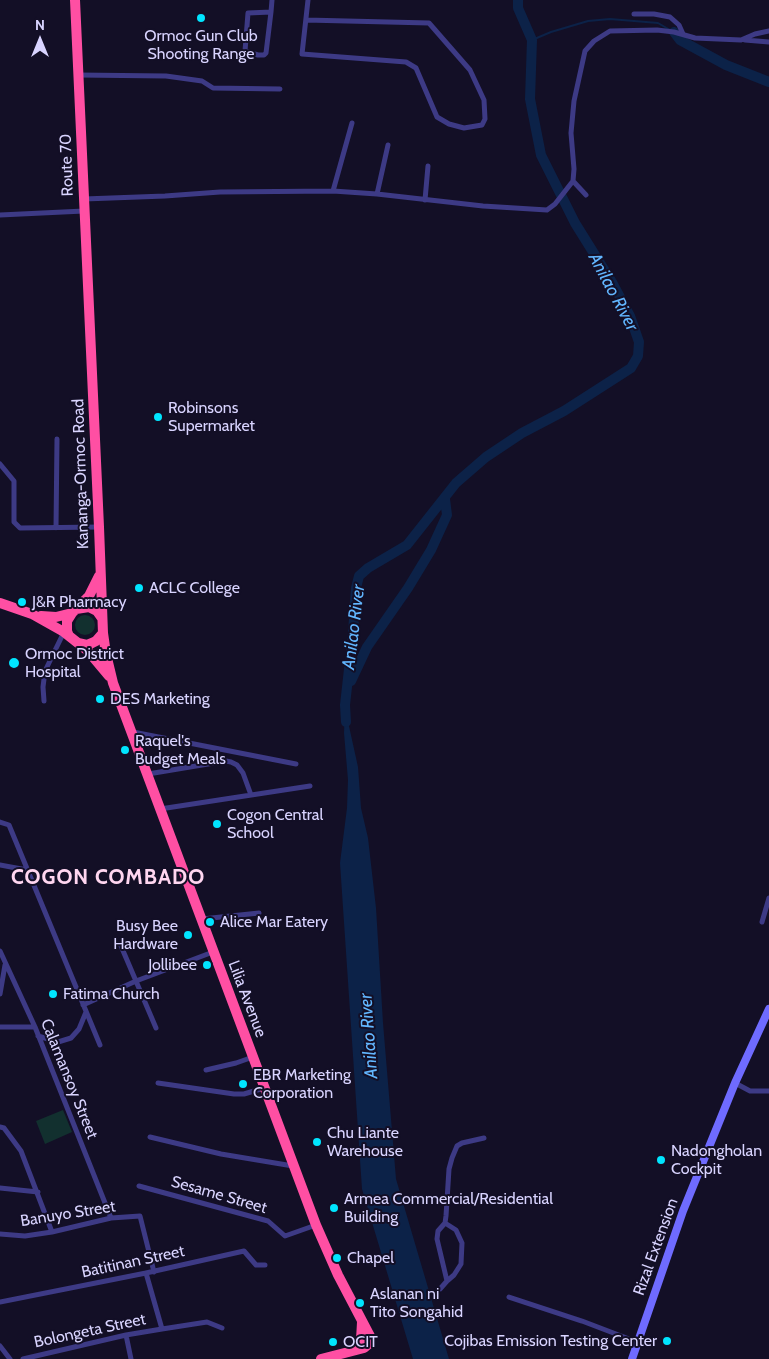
<!DOCTYPE html>
<style>
body{margin:0}
#map{position:relative;width:769px;height:1359px;overflow:hidden;background:#130f26;font-family:Cabin,sans-serif}
canvas{display:block}
.north{position:absolute;left:15px;top:15px;width:50px;height:50px;-webkit-text-stroke:4px #130f26;paint-order:stroke;rotate:0deg;font-size:14px;font-weight:700;line-height:20px;text-align:center;color:#d9d4ff}
.north::after{content:'';display:block;margin:auto;width:18px;height:22px;background:#d9d4ff;clip-path:polygon(50% 0,100% 100%,50% 72%,0 100%)}
</style>
<div id="map">
<canvas width="769" height="1359"></canvas>
<div class="north">N</div>
</div>
<script>
const context = document.querySelector('canvas').getContext('2d');
context.lineJoin = 'round';
function fillPath(path, color) { context.fillStyle = color; context.fill(path, 'evenodd'); }
const shape = rows => new Path2D(rows.map(r => 'M' + r).join(''));
function trace(path, color, width, dash) { context.strokeStyle = color; context.lineWidth = width; context.lineCap = dash ? 'butt' : 'round'; context.setLineDash(dash || []); context.stroke(path); }
function drawText(font, color, halo, rows, align = 'center') {
  context.font = font + ' Cabin,sans-serif'; context.lineWidth = 4; context.setLineDash([]); context.textBaseline = 'middle'; context.strokeStyle = halo; context.fillStyle = color; for (const [text, x, y, turn = 0] of rows) {
    context.save(); context.translate(x, y); context.rotate((+turn || 0) * Math.PI / 180); context.textAlign = isNaN(turn) ? turn : align; if (halo) context.strokeText(text, 0, 0); context.fillText(text, 0, 0); context.restore();
  }
}
fillPath(shape([
 '75 625a10 10 0 1 1 20 0a10 10 0 1 1-20 0Z',
 [63,1110,72,1132,45,1144,36,1121]
]), '#12302f');
fillPath(shape([
 [345,708,358,767,361,808,368,838,376,908,383,1023,396,1179,449,1359,413,1359,362,1189,340,863,347,808,348,780,344,733]
]), '#0c2248');
trace(shape([
 [532,40,551,32,588,21,610,19,658,23,670,30]
]), '#0c2248', 2);
trace(shape([
 [674,32,680,40,726,65,769,82],
 [351,681,367,647,408,588,431,550,447,515,445,499],
 [346,722,345,705,353,633,356,588,359,576,368,568,407,545,456,483,486,457,522,433,564,411,631,368,638,356,639,342,630,316,613,284,575,223,541,155,530,99,532,40,518,8,518,0]
]), '#0c2248', 10);
trace(shape([
 [271,12,248,13,245,51,258,55,264,55,266,53,271,12,272,0],
 [634,14,654,14,670,17,679,25,683,34],
 [306,20,429,23,470,70,484,100,485,119,482,125,464,128,449,124,437,117,416,68,406,62,302,54,308,0],
 [745,40,769,42],
 [78,75,166,76,202,81,213,88,280,89],
 [573,181,586,195],
 [333,191,352,123],
 [377,194,388,145],
 [84,199,165,196,220,192,333,191,377,194,483,206,547,210,555,204,573,181,574,169,571,133,574,101,585,51,594,41,610,31,657,30,674,32,695,38,741,40,755,34,769,31],
 [425,200,428,166],
 [0,215,84,211],
 [0,464,14,481,14,522,20,528,99,527],
 [56,528,57,439],
 [44,701,43,687,45,671,64,632],
 [133,732,296,764],
 [148,774,226,761,231,762,237,765,243,773,251,795],
 [160,809,310,786],
 [0,822,9,825,100,1045],
 [0,865,27,870],
 [202,919,259,913],
 [762,922,769,898],
 [121,946,156,1028],
 [0,951,35,1027,111,1218],
 [0,994,5,965],
 [83,1005,136,981,213,952],
 [0,1027,35,1027],
 [38,1036,58,1042,71,1038,79,1029,86,1012],
 [206,1070,236,1063,253,1057],
 [158,1083,234,1094,244,1094,264,1088],
 [735,1083,750,1091,769,1091],
 [0,1127,4,1128,21,1151,52,1232],
 [150,1137,221,1154,293,1166],
 [139,1186,268,1221,285,1236,316,1225],
 [0,1188,38,1192],
 [445,1223,456,1230,462,1243,461,1264,454,1275,447,1281],
 [0,1234,25,1236,52,1232,111,1218,140,1216,154,1272],
 [146,1273,162,1329,207,1322,222,1328],
 [440,1289,447,1281,437,1239,438,1231,445,1223,446,1216,449,1169,452,1158,457,1146,462,1143,484,1138],
 [509,1297,582,1321,637,1342],
 [0,1302,146,1273,244,1251,256,1265,265,1265],
 [126,1335,131,1359],
 [0,1346,10,1359],
 [23,1359,126,1335,162,1329]
]), '#3d3a85', 5);
trace(shape([
 [632,1359,683,1211,735,1083,769,1009]
]), '#6f6bff', 8);
trace(shape([
 [75,0,99,527,103,633,106,654,113,683,316,1225,338,1275,370,1336,370,1343,364,1348,321,1359],
 [0,603,32,614,64,632,88,651,109,676],
 [76,609,89,596,99,576],
 [41,616,56,617,72,613],
 [69,636,67,631,67,621,72,613,76,609,89,607,97,611,102,618],
 [78,643,87,645,92,643,96,641,103,633],
 [352,1351,361,1340,362,1322]
]), '#ff4fa3', 10);
for (const [x, y, r, color] of [
 [201,18,5,"#00e5ff"],
 [158,417,5,"#00e5ff"],
 [139,588,5,"#00e5ff"],
 [22,602,5,"#00e5ff"],
 [14,663,6,"#00e5ff"],
 [100,699,5,"#00e5ff"],
 [125,750,5,"#00e5ff"],
 [217,824,5,"#00e5ff"],
 [210,922,5,"#00e5ff"],
 [188,935,5,"#00e5ff"],
 [207,965,5,"#00e5ff"],
 [53,994,5,"#00e5ff"],
 [243,1084,5,"#00e5ff"],
 [317,1142,5,"#00e5ff"],
 [661,1160,5,"#00e5ff"],
 [334,1208,5,"#00e5ff"],
 [337,1258,5,"#00e5ff"],
 [360,1303,5,"#00e5ff"],
 [667,1341,5,"#00e5ff"],
 [333,1342,5,"#00e5ff"]
]) { const dot = new Path2D(); dot.arc(x, y, r, 0, 2 * Math.PI); context.fillStyle = color; context.fill(dot); trace(dot, '#130f26', 2); }
drawText('16px', '#d9d4ff', '#130f26', [
 ["Ormoc Gun Club",201,36,"center"],
 ["Shooting Range",201,54,"center"],
 ["Robinsons",168,408],
 ["Supermarket",168,426],
 ["ACLC College",149,588],
 ["J&R Pharmacy",32,602],
 ["Ormoc District",25,654],
 ["Hospital",25,672],
 ["DES Marketing",110,699],
 ["Raquel's",135,741],
 ["Budget Meals",135,759],
 ["Cogon Central",227,815],
 ["School",227,833],
 ["Alice Mar Eatery",220,922],
 ["Busy Bee",178,926,"right"],
 ["Hardware",178,944,"right"],
 ["Jollibee",197,965,"right"],
 ["Fatima Church",63,994],
 ["EBR Marketing",253,1075],
 ["Corporation",253,1093],
 ["Chu Liante",327,1133],
 ["Warehouse",327,1151],
 ["Nadongholan",671,1151],
 ["Cockpit",671,1169],
 ["Armea Commercial/Residential",344,1199],
 ["Building",344,1217],
 ["Chapel",347,1258],
 ["Aslanan ni",370,1294],
 ["Tito Songahid",370,1312],
 ["Cojibas Emission Testing Center",657,1341,"right"],
 ["OCIT",343,1342]
], 'left');
drawText('16px', '#d9d4ff', '#130f26', [
 ["Route 70",67,165,-92],
 ["Kananga-Ormoc Road",81,474,-92],
 ["Lilia Avenue",247,999,69],
 ["Calamansoy Street",69,1079,68],
 ["Sesame Street",219,1195,16],
 ["Banuyo Street",68,1214,-9],
 ["Rizal Extension",656,1247,-70],
 ["Batitinan Street",133,1262,-12],
 ["Bolongeta Street",90,1331,-12]
]);
drawText('italic 18px', '#62b6ff', '#130f26', [
 ["Anilao River",613,292,62],
 ["Anilao River",354,627,-83],
 ["Anilao River",369,1036,-94]
]);
context.letterSpacing = '1px';
drawText('bold 21px', '#ffd6f0', '#130f26', [
 ["COGON COMBADO",108,878]
]);
context.letterSpacing = '0px';
</script>
